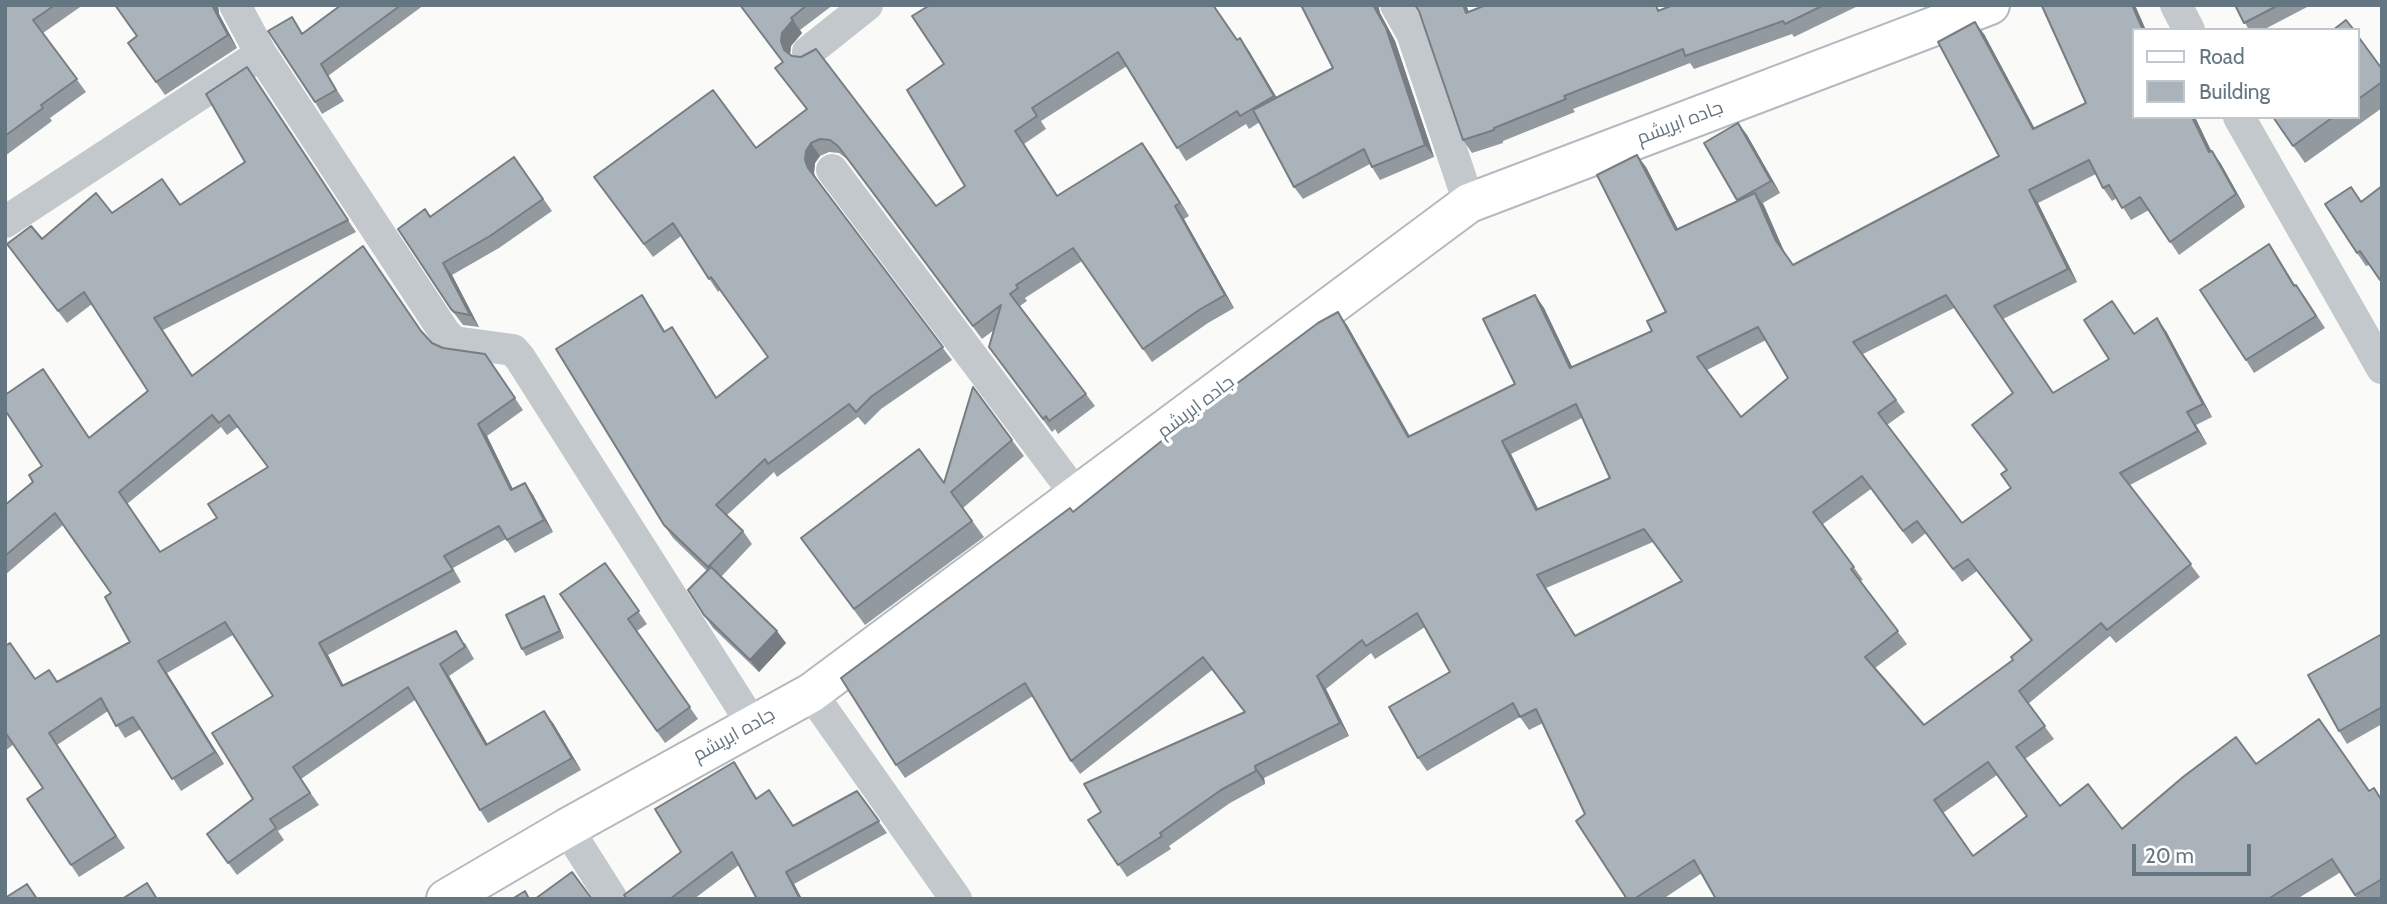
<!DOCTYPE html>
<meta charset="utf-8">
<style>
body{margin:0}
#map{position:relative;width:2387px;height:904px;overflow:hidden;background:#fafaf8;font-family:Cabin,sans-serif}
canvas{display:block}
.frame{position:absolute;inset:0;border:7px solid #657683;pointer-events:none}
.legend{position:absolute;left:2132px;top:28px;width:228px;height:91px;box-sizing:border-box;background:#fff;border:2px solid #c1c8cd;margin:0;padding:9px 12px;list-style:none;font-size:21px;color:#657683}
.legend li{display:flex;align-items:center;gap:14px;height:35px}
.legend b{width:35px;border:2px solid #c1c8cd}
.scale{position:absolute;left:2132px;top:844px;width:119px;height:32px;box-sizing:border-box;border:4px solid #657683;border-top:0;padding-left:9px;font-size:21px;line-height:24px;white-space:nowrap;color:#657683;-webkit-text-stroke:5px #fff;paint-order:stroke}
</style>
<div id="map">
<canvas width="2387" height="904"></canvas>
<div class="frame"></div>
<ul class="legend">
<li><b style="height:9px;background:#fff"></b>Road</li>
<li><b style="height:19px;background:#aab3b9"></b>Building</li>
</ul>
<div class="scale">20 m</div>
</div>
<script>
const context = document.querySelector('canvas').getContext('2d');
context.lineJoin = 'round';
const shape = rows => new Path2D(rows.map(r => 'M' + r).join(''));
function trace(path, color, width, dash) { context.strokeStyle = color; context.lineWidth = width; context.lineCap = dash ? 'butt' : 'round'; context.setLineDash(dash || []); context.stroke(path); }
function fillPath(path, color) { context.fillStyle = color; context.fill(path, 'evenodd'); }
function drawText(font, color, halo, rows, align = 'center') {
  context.font = font + ' Cabin,Cairo,sans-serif'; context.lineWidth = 7; context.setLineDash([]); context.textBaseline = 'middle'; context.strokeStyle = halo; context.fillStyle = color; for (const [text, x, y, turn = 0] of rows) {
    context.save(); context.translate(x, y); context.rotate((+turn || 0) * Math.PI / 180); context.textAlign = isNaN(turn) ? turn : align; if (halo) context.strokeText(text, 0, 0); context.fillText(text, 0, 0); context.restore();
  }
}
const secondary = shape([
 [446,899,567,828,811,693,1469,203,1990,5]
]);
trace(secondary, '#b3babf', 42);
trace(shape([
 [1396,5,1412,33,1469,203],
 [2176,5,2189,30],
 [808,52,867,5],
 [261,54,445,333,454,342,513,350,520,358,753,725],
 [2239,117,2382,368],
 [832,170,1077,496],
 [5,222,261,54,235,5],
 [811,693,956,899],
 [567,828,612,899]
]), '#c3c8cc', 32);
trace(secondary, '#fff', 38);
fillPath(shape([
 [5,5,83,5,43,33,86,92,50,118,52,121,5,156],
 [115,5,218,5,219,14,237,48,165,95,128,43,137,36],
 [341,5,424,5,328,76,344,101,322,114,315,102,303,33],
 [740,5,833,5,800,30,802,33,791,46,790,55,936,206,965,186,944,64,1237,40,1249,51,1276,97,1333,68,1301,5,1378,5,1380,13,1395,41,1434,157,1380,180,1370,164,1303,199,1294,187,1260,122,1249,129,1246,124,1186,161,1127,66,1041,121,1046,129,1024,144,1057,195,1151,155,1189,216,1184,219,1234,308,1208,323,1152,362,1082,261,1025,298,1027,301,1020,306,1095,406,1058,434,1055,429,1052,432,989,347,994,330,982,339,847,159,839,153,829,152,820,156,815,163,814,173,816,179,952,360,881,409,865,425,858,417,777,477,774,472,727,515,743,531,752,544,721,577,786,643,759,672,713,628,704,615,707,571,673,538,664,525,651,308,665,331,681,340,716,398,768,357,720,290,718,292,681,236,653,257,594,177,756,148,806,109,775,68,783,62],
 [1466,5,1469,12,1662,9,1673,5,1860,5,1794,37,1792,34,1694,69,1690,63,1573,109,1575,112,1503,141,1503,143,1472,153,1463,140,1419,11],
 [2235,5,2311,5,2263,30,2249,30],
 [2133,30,2195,117,2211,151,2221,164,2245,207,2179,255,2149,210,2131,220,2117,198,2112,201,2103,188,2096,174,2038,203,2077,282,2003,319,2053,393,2109,359,2134,333,2166,331,2212,417,2196,425,2207,444,2130,485,2200,577,2116,643,2110,636,2028,704,2054,739,2025,759,2060,806,2122,829,2256,764,2369,791,2382,799,2382,897,2379,899,2357,899,2341,872,2297,899,1716,899,1702,873,1663,899,1627,899,1585,814,1543,723,1529,730,1520,717,1427,771,1418,758,1450,672,1425,627,1375,659,1371,653,1326,689,1349,736,1264,778,1265,784,1230,803,1169,846,1171,849,1127,877,1088,820,1244,712,1212,670,1080,774,1071,761,1033,696,905,778,896,765,1073,512,1347,325,1410,436,1515,384,1535,295,1544,308,1572,367,1652,331,1666,312,1646,167,1678,229,1738,201,1738,123,1747,135,1780,193,1763,203,1785,253,1793,265,1999,156,1984,34,2034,128,2086,103],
 [1954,308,2013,393,1972,425,2006,470,2011,488,1962,523,1887,425,1905,412,1863,354],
 [1766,340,1788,378,1741,417,1707,370],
 [1582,418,1610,478,1538,509,1511,454],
 [1871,489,1912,544,1926,533,1962,582,1977,571,2031,641,2013,660,1924,725,1875,668,1907,644,1860,581,1863,580,1823,524],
 [1653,542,1682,581,1576,636,1546,588],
 [1997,775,2027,816,1973,856,1943,813],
 [2357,35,2382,69,2382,108,2305,163,2273,117,2357,117],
 [247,67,356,232,163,330,193,376,422,332,432,343,443,348,485,354,523,410,487,436,513,489,525,483,533,495,553,532,515,553,506,539,453,568,461,582,328,655,344,686,465,643,474,659,449,676,487,744,553,723,581,770,488,823,480,810,415,700,301,779,319,805,278,831,284,840,237,875,207,834,253,799,273,696,233,635,167,673,224,764,181,791,141,729,125,738,108,711,57,745,125,848,79,877,27,799,43,788,14,744,5,751,5,646,35,679,58,682,130,642,111,593,63,525,5,575,5,505,148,391,92,304,67,323,7,244,42,239,112,213,180,205,245,162],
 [221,427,227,435,238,427,268,467,217,518,160,552,127,504],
 [514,157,552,211,499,248,452,275,479,327,463,325,451,309,430,217],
 [2382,186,2382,282,2369,265,2366,266,2357,253,2361,202],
 [2269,244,2277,256,2295,285,2305,297,2325,328,2254,373,2246,360],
 [1012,440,1024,456,963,508,984,537,865,625,801,538,944,483],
 [605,563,647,624,637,631,698,719,665,743,560,594],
 [548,603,564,638,526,656,522,649],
 [2382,634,2382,724,2347,744,2339,731],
 [734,762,757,798,793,826,857,791,887,833,794,884,802,899,757,899,739,865,694,899,627,899,681,852]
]), '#929a9f');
fillPath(shape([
 [212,5,218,5,219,14,237,48,228,35],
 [1373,5,1378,5,1380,13,1395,41,1434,157,1425,145],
 [1463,5,1466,5,1475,26,1466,13],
 [2132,5,2135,5,2146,30,2143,30],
 [793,20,802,33,791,46,790,54,784,50,781,41,782,33],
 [1975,22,1984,34,2042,142,2033,129],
 [1240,38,1249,51,1283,108,1274,96],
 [2192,117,2195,117,2218,165,2209,152],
 [1738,123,1747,135,1780,193,1771,181],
 [811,143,820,156,815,163,814,173,817,181,808,168,805,160,806,151],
 [1142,143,1151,155,1189,216,1180,203],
 [2212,151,2221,164,2245,207,2236,194],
 [1637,155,1646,167,1685,243,1676,230],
 [2029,190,2038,203,2077,282,2068,269],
 [1755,193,1764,206,1785,254,1776,241],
 [1175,206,1184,219,1234,308,1225,295],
 [2269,244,2277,256,2302,298,2294,286],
 [443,263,452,275,479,327,470,315],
 [1535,295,1544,308,1579,381,1570,368],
 [1338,312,1347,325,1417,450,1408,437],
 [2157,318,2166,331,2212,417,2203,404],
 [672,327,681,340,725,411,716,398],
 [2187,412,2196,425,2207,444,2198,431],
 [478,424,487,436,519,502,511,490],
 [1502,441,1511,454,1545,523,1536,510],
 [525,483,533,495,553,532,544,520],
 [1537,575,1546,588,1584,649,1575,636],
 [544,596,548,603,564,638,560,631],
 [777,631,786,643,759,672,750,660],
 [319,643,328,655,350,699,342,686],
 [158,661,167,673,224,764,215,752],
 [440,664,449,676,495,757,486,745],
 [1317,676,1326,689,1349,736,1340,723],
 [544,711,553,723,581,770,572,758],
 [1255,766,1264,778,1265,784,1256,771],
 [786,872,794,884,802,899,800,899]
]), '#777d82');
const building = shape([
 [5,5,55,5,33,20,77,79,41,105,43,108,5,136,5,5],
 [115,5,212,5,228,35,156,82,128,43,137,36,115,5],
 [341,5,401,5,321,64,336,90,315,102,268,31,292,17,302,34,341,5],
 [740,5,807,5,791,18,793,20,782,33,781,41,784,50,792,56,801,57,816,49,936,206,965,186,907,90,944,64,912,16,930,5,1213,5,1237,40,1240,38,1274,96,1240,116,1237,111,1177,148,1118,52,1032,108,1037,116,1015,131,1057,196,1142,143,1180,203,1175,206,1225,295,1199,310,1143,349,1073,248,1016,285,1018,288,1010,294,1086,394,1049,421,1046,416,1043,419,989,347,1001,305,973,326,838,146,830,140,820,139,811,143,806,151,805,160,808,168,943,347,872,396,856,412,849,404,768,464,765,459,716,505,743,531,708,567,664,525,556,349,642,295,664,332,672,327,716,398,768,357,711,277,709,279,673,223,644,244,594,177,713,90,756,148,807,109,775,68,783,62,740,5],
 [1301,5,1373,5,1386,28,1425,145,1372,167,1364,149,1294,187,1253,110,1333,68,1301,5],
 [1415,5,1463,5,1466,13,1486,5,1656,5,1658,11,1673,5,1824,5,1785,24,1783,21,1685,56,1683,49,1564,96,1566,99,1494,128,1494,130,1463,140,1419,11,1415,5],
 [2044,5,2132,5,2143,30,2133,30,2133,117,2192,117,2209,152,2212,151,2236,194,2170,242,2140,197,2122,208,2109,185,2103,188,2089,160,2029,190,2068,269,1994,306,2053,393,2109,359,2084,320,2112,301,2134,334,2157,318,2203,404,2187,412,2198,431,2120,473,2191,564,2107,630,2101,623,2019,691,2045,726,2016,747,2060,806,2088,784,2122,829,2183,777,2236,737,2256,764,2319,719,2369,791,2374,788,2382,801,2382,879,2355,895,2332,859,2268,899,1716,899,1694,860,1634,899,1627,899,1576,821,1585,814,1536,709,1520,717,1513,703,1418,758,1389,707,1450,672,1417,613,1366,646,1362,640,1317,676,1340,723,1255,766,1256,771,1221,790,1160,833,1162,836,1118,865,1088,820,1101,812,1084,784,1245,712,1203,657,1071,761,1025,683,896,765,841,678,1070,508,1073,512,1184,423,1318,323,1338,312,1408,437,1515,384,1483,319,1535,295,1570,368,1652,331,1647,321,1666,312,1597,175,1637,155,1676,230,1755,193,1776,241,1793,265,1999,156,1938,42,1975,22,2033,129,2086,103,2042,6,2044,5],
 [1946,295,2013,393,1972,425,2007,470,2001,474,2011,488,1962,523,1878,413,1896,400,1853,342,1946,295],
 [1758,327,1788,378,1741,417,1697,357,1758,327],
 [1576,404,1610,478,1536,510,1502,441,1576,404],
 [1862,476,1903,531,1917,521,1953,569,1968,559,2032,640,2011,657,2013,660,1924,725,1865,657,1898,631,1851,569,1854,567,1813,512,1862,476],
 [1644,529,1682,581,1575,636,1537,575,1644,529],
 [1988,762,2027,816,1973,856,1934,800,1988,762],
 [2235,5,2279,5,2244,23,2235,5],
 [2346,20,2354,30,2333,30,2346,20],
 [2357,35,2382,69,2382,82,2357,100,2357,35],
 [247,67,348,220,154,318,192,376,363,246,421,331,432,343,443,348,485,354,515,398,478,424,511,490,525,483,544,520,507,540,499,526,444,556,453,570,319,643,342,686,456,631,465,647,440,664,486,745,544,711,572,758,480,810,408,687,293,767,310,793,270,819,276,828,228,863,207,834,253,799,212,733,273,696,225,622,158,661,215,752,172,779,133,717,116,726,101,698,49,733,116,836,71,865,27,799,43,788,5,732,5,646,10,643,35,679,49,670,57,682,130,642,105,597,111,593,55,513,5,556,5,505,33,482,29,475,42,466,5,410,5,395,43,369,89,438,148,391,84,292,58,311,7,244,31,226,42,239,96,193,112,213,162,179,180,205,245,162,206,94,247,67],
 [212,415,219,423,229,415,268,467,208,504,217,518,160,552,119,492,212,415],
 [2273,117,2333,117,2293,146,2273,117],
 [1738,123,1771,181,1737,200,1704,143,1738,123],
 [514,157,543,199,490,236,443,263,470,315,454,312,451,309,398,229,425,209,430,217,514,157],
 [2382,186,2382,279,2380,280,2360,251,2357,253,2325,204,2351,187,2361,202,2382,186],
 [2269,244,2294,286,2296,285,2316,316,2246,360,2200,290,2269,244],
 [973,387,1012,440,951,492,972,521,854,609,801,538,919,449,944,483,973,387],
 [605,563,639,611,628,619,690,707,657,731,560,594,605,563],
 [711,567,777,631,750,660,704,615,688,590,711,567],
 [544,596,560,631,522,649,506,615,544,596],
 [2382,634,2382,707,2339,731,2308,675,2382,634],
 [734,762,756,799,769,790,793,826,857,791,879,821,786,872,800,899,757,899,732,852,670,899,627,899,624,895,681,852,655,809,734,762],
 [572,872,592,899,535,899,572,872],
 [147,883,157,899,122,899,147,883],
 [27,884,37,899,5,899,5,898,27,884],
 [525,891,529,899,512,899,525,891]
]);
fillPath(building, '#aab3b9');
trace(building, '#777d82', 2);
drawText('19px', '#657683', '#fff', [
 ["جاده ابریشم",1680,123,-21],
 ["جاده ابریشم",1196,407,-37],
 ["جاده ابریشم",734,735,-29]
]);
</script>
